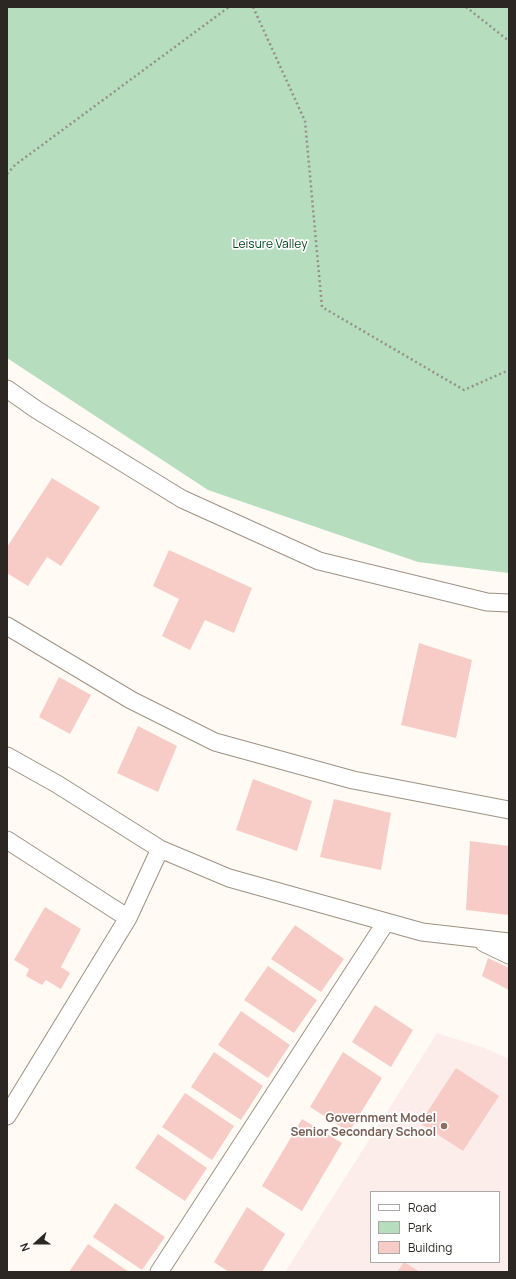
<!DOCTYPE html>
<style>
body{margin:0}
#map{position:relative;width:516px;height:1279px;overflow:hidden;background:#fffaf4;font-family:Manrope,sans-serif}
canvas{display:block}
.frame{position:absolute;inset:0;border:8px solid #2c2722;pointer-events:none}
.legend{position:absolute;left:370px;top:1191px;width:130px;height:72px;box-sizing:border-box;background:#fff;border:1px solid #aba9a7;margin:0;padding:5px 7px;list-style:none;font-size:12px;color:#2c2722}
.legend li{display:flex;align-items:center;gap:8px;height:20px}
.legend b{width:20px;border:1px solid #aba9a7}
.north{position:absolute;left:16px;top:1223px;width:40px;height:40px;-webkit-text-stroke:3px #fff;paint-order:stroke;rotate:249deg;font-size:11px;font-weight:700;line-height:16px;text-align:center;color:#2c2722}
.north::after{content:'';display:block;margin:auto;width:14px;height:18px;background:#2c2722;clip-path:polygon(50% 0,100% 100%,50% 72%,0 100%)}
</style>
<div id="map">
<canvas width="516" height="1279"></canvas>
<div class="frame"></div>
<ul class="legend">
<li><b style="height:5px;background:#fff"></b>Road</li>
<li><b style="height:11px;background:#b6ddbd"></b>Park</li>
<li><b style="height:11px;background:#f7ccc6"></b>Building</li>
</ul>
<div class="north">N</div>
</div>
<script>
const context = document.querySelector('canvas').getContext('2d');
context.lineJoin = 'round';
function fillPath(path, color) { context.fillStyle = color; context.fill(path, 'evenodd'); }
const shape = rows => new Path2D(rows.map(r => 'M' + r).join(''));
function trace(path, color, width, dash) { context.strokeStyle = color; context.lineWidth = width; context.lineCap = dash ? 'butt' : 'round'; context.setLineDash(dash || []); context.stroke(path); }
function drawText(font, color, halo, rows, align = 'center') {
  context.font = font + ' Manrope,sans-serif'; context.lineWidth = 3.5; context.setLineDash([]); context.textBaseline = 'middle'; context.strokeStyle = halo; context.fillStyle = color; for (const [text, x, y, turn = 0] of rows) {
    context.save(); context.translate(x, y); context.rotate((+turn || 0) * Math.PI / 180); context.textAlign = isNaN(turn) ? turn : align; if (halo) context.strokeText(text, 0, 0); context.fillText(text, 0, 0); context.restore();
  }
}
fillPath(shape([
 [437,1033,485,1048,509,1059,509,1272,285,1272],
 [371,1192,499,1192,499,1262,371,1262]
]), '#fdedea');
fillPath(shape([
 [7,7,509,7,509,573,418,562,208,490,7,358]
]), '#b6ddbd');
fillPath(shape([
 [52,478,100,507,61,566,47,557,28,586,7,573,7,547],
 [169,550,252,588,234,633,205,620,190,650,162,636,179,599,153,586],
 [419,643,472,660,456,738,401,725],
 [59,677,91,695,70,734,39,717],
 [138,726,177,746,158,792,117,773],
 [253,779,312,801,297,851,236,830],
 [334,799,391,813,381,870,320,857],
 [470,841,509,846,509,915,466,910],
 [45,907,81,929,61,967,70,973,61,989,46,980,42,985,26,976,29,969,14,960],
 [295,925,344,959,321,992,271,959],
 [488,958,509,968,509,990,482,976],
 [268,966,317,1000,294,1033,244,1000],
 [375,1005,413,1030,391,1067,352,1042],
 [241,1011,290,1045,268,1078,218,1045],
 [214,1052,263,1086,241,1120,191,1087],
 [343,1052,382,1078,349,1132,310,1107],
 [456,1068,499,1096,463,1151,420,1123],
 [185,1093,234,1126,212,1160,162,1127],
 [302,1119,342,1143,302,1211,262,1186],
 [158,1134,207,1168,185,1201,135,1168],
 [115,1203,165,1237,142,1270,93,1237],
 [247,1207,285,1234,262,1272,229,1272,214,1262],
 [88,1244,129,1272,69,1272],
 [404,1262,420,1272,397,1272]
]), '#f7ccc6');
const minor = shape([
 [7,389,37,410,182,499,319,561,487,602,509,603],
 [7,626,131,700,215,742,353,780,509,810],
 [7,756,57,784,160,849,229,878,422,932,509,942],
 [7,840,128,918],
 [484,943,509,955],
 [7,1116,128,918,160,849],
 [159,1272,386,922]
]);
trace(minor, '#9e9284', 19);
trace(shape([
 [253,7,305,121,322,307,464,390,509,370],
 [466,7,509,41],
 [7,174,15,165,229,7]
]), '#95908b', 2.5, [2, 3]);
trace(minor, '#fff', 17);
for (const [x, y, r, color] of [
 [444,1126,4,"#8d6e63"]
]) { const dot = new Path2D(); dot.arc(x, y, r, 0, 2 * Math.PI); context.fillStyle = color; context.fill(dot); trace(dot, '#fff', 1.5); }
drawText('12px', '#074820', '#fff', [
 ["Leisure Valley",270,245]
]);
drawText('bold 12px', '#785e54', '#fff', [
 ["Government Model",436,1119],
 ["Senior Secondary School",436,1133]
], 'right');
</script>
